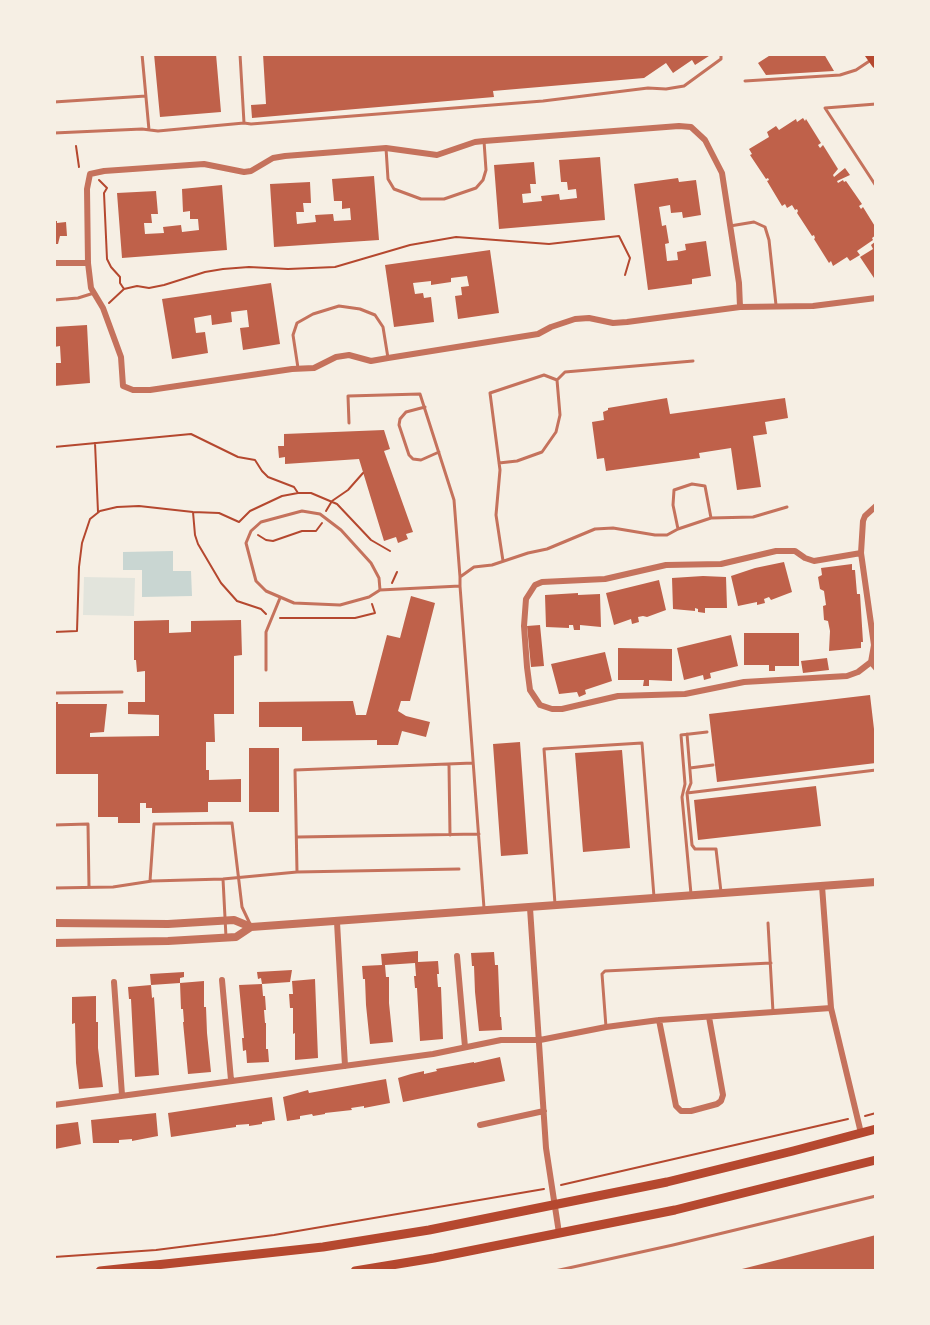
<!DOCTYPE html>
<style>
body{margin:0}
#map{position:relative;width:930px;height:1325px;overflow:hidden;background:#f6efe4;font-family:Cabin,sans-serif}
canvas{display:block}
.frame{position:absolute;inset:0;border:56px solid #f6efe4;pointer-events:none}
</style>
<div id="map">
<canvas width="930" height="1325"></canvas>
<div class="frame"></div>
</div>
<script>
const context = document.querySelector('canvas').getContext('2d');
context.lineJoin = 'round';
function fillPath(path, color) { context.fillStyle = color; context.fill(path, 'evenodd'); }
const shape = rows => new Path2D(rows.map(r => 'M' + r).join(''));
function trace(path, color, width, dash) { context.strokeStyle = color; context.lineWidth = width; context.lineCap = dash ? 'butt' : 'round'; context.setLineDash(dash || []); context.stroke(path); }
fillPath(shape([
 [84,577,135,578,134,616,83,615]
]), '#e2e4dc');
fillPath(shape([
 [173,551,173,571,191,571,192,596,142,597,142,570,123,570,123,552]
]), '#c9d6d2');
fillPath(shape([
 [154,54,216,54,221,112,160,117],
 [263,54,712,54,695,65,692,60,673,73,666,63,644,78,493,91,494,97,252,118,251,105,266,104],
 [772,54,824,54,834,71,766,75,758,63],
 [803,118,805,121,806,119,821,143,818,145,820,148,823,145,838,169,833,175,834,177,845,168,850,175,837,181,838,183,843,180,844,182,846,181,862,204,859,206,861,209,863,207,876,228,876,235,872,238,873,240,857,251,860,255,850,261,847,257,833,266,831,261,829,263,814,239,815,238,814,235,812,236,797,213,798,211,797,209,795,210,792,205,787,208,785,204,782,206,767,181,769,180,768,178,766,179,750,155,752,154,749,149,769,137,767,132,776,126,779,130,796,119,797,122],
 [600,157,605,220,499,229,494,165,534,162,536,184,530,184,531,193,522,194,523,203,542,201,541,196,559,194,560,200,577,198,576,189,568,190,567,182,561,182,559,160],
 [374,176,379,240,274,247,270,184,310,182,311,203,303,203,304,212,296,212,297,224,316,222,315,215,333,214,334,221,351,220,350,208,342,209,342,201,334,201,332,179],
 [678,178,679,182,696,180,701,215,683,218,682,212,671,213,670,205,659,207,662,226,666,225,669,243,665,244,667,261,678,260,677,252,686,250,685,244,706,241,711,276,692,279,692,284,648,290,634,184],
 [222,185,227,250,122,258,117,193,156,191,158,214,151,214,152,223,144,223,145,234,164,233,163,227,181,225,182,232,199,230,198,219,190,219,190,211,183,212,182,189],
 [54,221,57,221,57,223,66,222,67,236,60,236,58,244,54,244],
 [876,241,876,281,860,257,873,249,871,245],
 [490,250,499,313,458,319,455,296,462,295,461,287,469,286,467,276,451,278,451,282,431,285,431,281,413,283,415,294,423,293,424,298,431,297,434,322,394,327,385,265],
 [271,283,280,344,243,350,240,328,249,327,247,310,231,312,232,322,212,325,211,315,194,318,196,333,205,332,208,353,172,359,162,299],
 [87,325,90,383,54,386,54,363,61,363,60,346,54,347,54,327],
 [667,398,670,414,785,398,788,418,765,422,767,434,753,436,761,487,737,490,731,448,699,453,700,458,606,471,604,458,597,459,592,422,604,420,603,412,608,410,608,408],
 [384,430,390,449,384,451,413,532,406,534,408,539,398,543,396,537,384,541,359,459,285,464,285,457,279,458,278,446,284,446,284,434],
 [784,562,792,592,771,600,769,597,764,599,765,603,757,605,757,602,738,606,731,576,755,568],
 [852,564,852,570,855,570,857,594,860,594,863,642,861,642,861,648,829,651,830,631,828,621,824,620,823,606,826,605,824,591,820,589,818,577,822,575,821,568],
 [703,576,726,577,727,608,705,608,705,613,698,612,698,609,695,608,695,611,673,609,672,578],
 [659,580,666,610,647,617,643,616,638,617,639,622,632,624,631,619,614,625,606,593],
 [578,593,578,595,600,594,601,627,580,625,580,630,574,630,573,625,569,625,569,628,546,627,545,595],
 [411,596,435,603,410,701,401,701,398,711,406,716,430,722,426,737,402,731,398,745,377,745,377,740,302,741,302,727,259,727,259,702,353,701,356,715,366,715,387,635,400,638],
 [169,620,169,633,191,632,191,621,241,620,242,655,234,656,234,714,214,714,215,742,206,742,206,770,209,770,209,780,241,779,241,802,208,802,208,812,152,813,152,808,146,808,146,803,140,803,140,823,118,823,118,817,98,817,98,774,54,774,54,702,58,702,58,704,107,704,104,732,90,733,90,737,159,736,159,715,128,714,128,702,145,702,145,671,137,672,136,660,134,660,134,621],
 [540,625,544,666,531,667,527,626],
 [744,633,799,633,799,666,775,666,775,671,769,671,769,665,744,665],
 [731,635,738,666,710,673,711,678,704,680,703,675,684,680,677,648],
 [618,648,672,649,672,681,649,680,649,686,643,686,644,680,618,680],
 [605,652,612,681,585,690,586,694,579,697,577,692,559,694,551,664],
 [827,658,829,670,803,673,801,661],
 [870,695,876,746,876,763,717,782,709,714],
 [520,742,528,854,501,856,493,744],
 [249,748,279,748,279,812,249,812],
 [622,750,630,848,583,852,575,753],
 [816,786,821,826,698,840,694,800],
 [418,951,418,962,438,961,439,974,437,974,438,987,441,987,443,1039,420,1041,417,988,415,988,414,976,416,976,415,963,385,965,386,977,389,977,389,1003,393,1042,370,1044,366,1005,365,979,363,979,362,966,382,965,381,954],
 [494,952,495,965,498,965,500,1017,501,1017,502,1030,479,1031,475,992,474,966,472,966,471,953],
 [292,970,290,982,262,984,263,996,265,996,266,1010,264,1010,265,1023,266,1023,266,1049,268,1049,269,1062,247,1063,246,1050,243,1051,242,1038,244,1038,239,985,262,984,261,978,258,979,257,972],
 [184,972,184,977,180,978,180,983,151,985,150,974],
 [315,979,318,1058,295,1060,295,1033,293,1034,293,1008,290,1008,289,994,293,994,292,981],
 [204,981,204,1007,206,1007,207,1033,211,1072,188,1074,183,1022,184,1022,183,1009,181,1009,180,983],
 [151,985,152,998,154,997,159,1075,135,1077,131,999,129,999,128,987],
 [96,996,96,1022,98,1022,98,1048,103,1087,79,1089,76,1063,75,1023,72,1024,72,997],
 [500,1057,505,1081,403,1102,398,1078,411,1074,424,1071,424,1074,437,1071,436,1069,474,1062,474,1063],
 [386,1079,390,1103,364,1108,364,1106,351,1108,352,1110,325,1113,325,1114,313,1116,312,1114,300,1116,300,1119,287,1121,283,1097,308,1090,309,1093],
 [272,1097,275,1120,262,1122,262,1124,249,1126,249,1124,236,1125,236,1127,171,1137,168,1113],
 [156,1113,158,1136,132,1141,132,1139,119,1140,119,1143,93,1143,91,1120],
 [78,1122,81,1144,55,1149,54,1125],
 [876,1235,876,1271,738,1271,738,1270]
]), '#bf614a');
trace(shape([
 [76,146,79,167],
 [99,180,107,188,104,193,107,259,111,267,120,277,120,283,124,289,137,286,149,288,164,285,205,272,223,269,249,267,288,269,335,267,410,245,456,237,549,244,619,236,630,258,625,275],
 [109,303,124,289],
 [95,443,98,512],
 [54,447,191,434,238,457,255,460,262,471,268,477,294,487,298,493,282,496,250,511,239,522,219,513,193,512,139,506,117,507,100,511,90,519,82,543,79,567,77,631,54,632],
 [298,493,311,493,337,504,371,540,390,551],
 [326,511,332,501,348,490,363,473],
 [193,512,195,535,198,544,221,583,237,601,261,609,266,614],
 [258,535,266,540,273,541,302,531,316,531,322,523],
 [392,583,397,572],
 [280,618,355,618,375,613,372,604],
 [865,1116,876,1113],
 [561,1185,848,1119],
 [54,1257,156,1250,274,1235,544,1189]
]), '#b5482f', 2);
trace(shape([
 [142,54,149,130],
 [240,54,244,123],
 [745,81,840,75,856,70,871,60],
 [54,102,146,96],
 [876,104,825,108,876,186],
 [54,133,142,129,158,131,244,123,251,124,543,101,648,88,666,89,684,86,721,59,721,54],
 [386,148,388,179,394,189,421,199,444,199,476,188,483,180,486,170,484,141],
 [730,226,754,222,765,227,769,240,776,305],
 [54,300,78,298,94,293],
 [298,368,293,335,297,323,313,314,339,306,360,309,375,315,383,327,388,358],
 [557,380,565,372,693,361],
 [425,407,406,412,400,419,399,425,409,455,413,459,421,460,439,452],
 [349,423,348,396,420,394,454,500,460,577],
 [499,463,517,461,542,452,556,432,560,415,557,380,544,375,490,393,500,470,496,515,503,561],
 [678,529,673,505,674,490,692,484,705,486,711,518],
 [460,586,460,577,474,567,492,565,528,553,547,549,595,529,613,528,655,535,667,535,678,529,711,518,753,517,787,507],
 [380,590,379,578,371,563,341,530,320,514,302,511,261,522,251,531,246,543,256,581,266,591,294,603,340,605,369,597,380,590,460,586,484,908],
 [266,670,266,632,280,598],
 [54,693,122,692],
 [687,734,691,783,687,793],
 [449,765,450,835],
 [690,768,713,765],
 [54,825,88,824,89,887],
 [298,837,479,834],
 [297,872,295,770,473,763],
 [223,879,226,937],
 [150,881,154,824,232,823,242,907,251,926],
 [54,888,113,887,152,881,223,879,297,872,459,869],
 [721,892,716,849,695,849,692,845,687,793,876,770],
 [691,894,682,797,685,784,681,735,707,732],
 [555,904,544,749,642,743,654,897],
 [768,923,773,1012],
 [606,1027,602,974,605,971,771,963],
 [555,1271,673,1245,876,1196]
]), '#c5725c', 3);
trace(shape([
 [54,263,88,263],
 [740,307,739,283,722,173,705,140,691,127,679,126,484,141,475,142,437,155,386,148,285,156,273,158,251,171,244,172,204,164,104,171,90,174,87,189,88,263,91,288,103,308,121,357,123,386,133,390,150,390,292,369,314,368,336,357,349,355,371,361,388,358,538,334,551,327,575,319,589,318,613,323,627,322,740,307,813,306,876,298],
 [876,506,865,516,863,521,861,553,874,645,871,662,876,668],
 [861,553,814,561,805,558,795,551,776,551,721,564,666,565,605,579,542,582,535,585,526,599,524,626,527,667,530,690,540,705,552,709,562,709,618,696,685,694,744,682,847,676,858,672,871,662],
 [822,886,831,1008,861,1133],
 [530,908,546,1148,559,1233],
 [337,922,345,1066],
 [457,956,465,1047],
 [222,980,231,1080],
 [114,982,122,1095],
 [659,1020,676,1106,681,1111,691,1111,717,1104,721,1101,723,1095,709,1017],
 [54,1105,433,1054,501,1040,540,1040,606,1027,659,1020,831,1008],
 [480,1125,544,1111]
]), '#c5725c', 6);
trace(shape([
 [54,923,168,924,234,920,251,927,876,882],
 [54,943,168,941,236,937,251,927]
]), '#c5725c', 8);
trace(shape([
 [869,54,876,64],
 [100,1271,323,1247,429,1230,667,1182,793,1151,876,1129],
 [355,1271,434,1258,675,1210,876,1160]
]), '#b5482f', 9);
</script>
